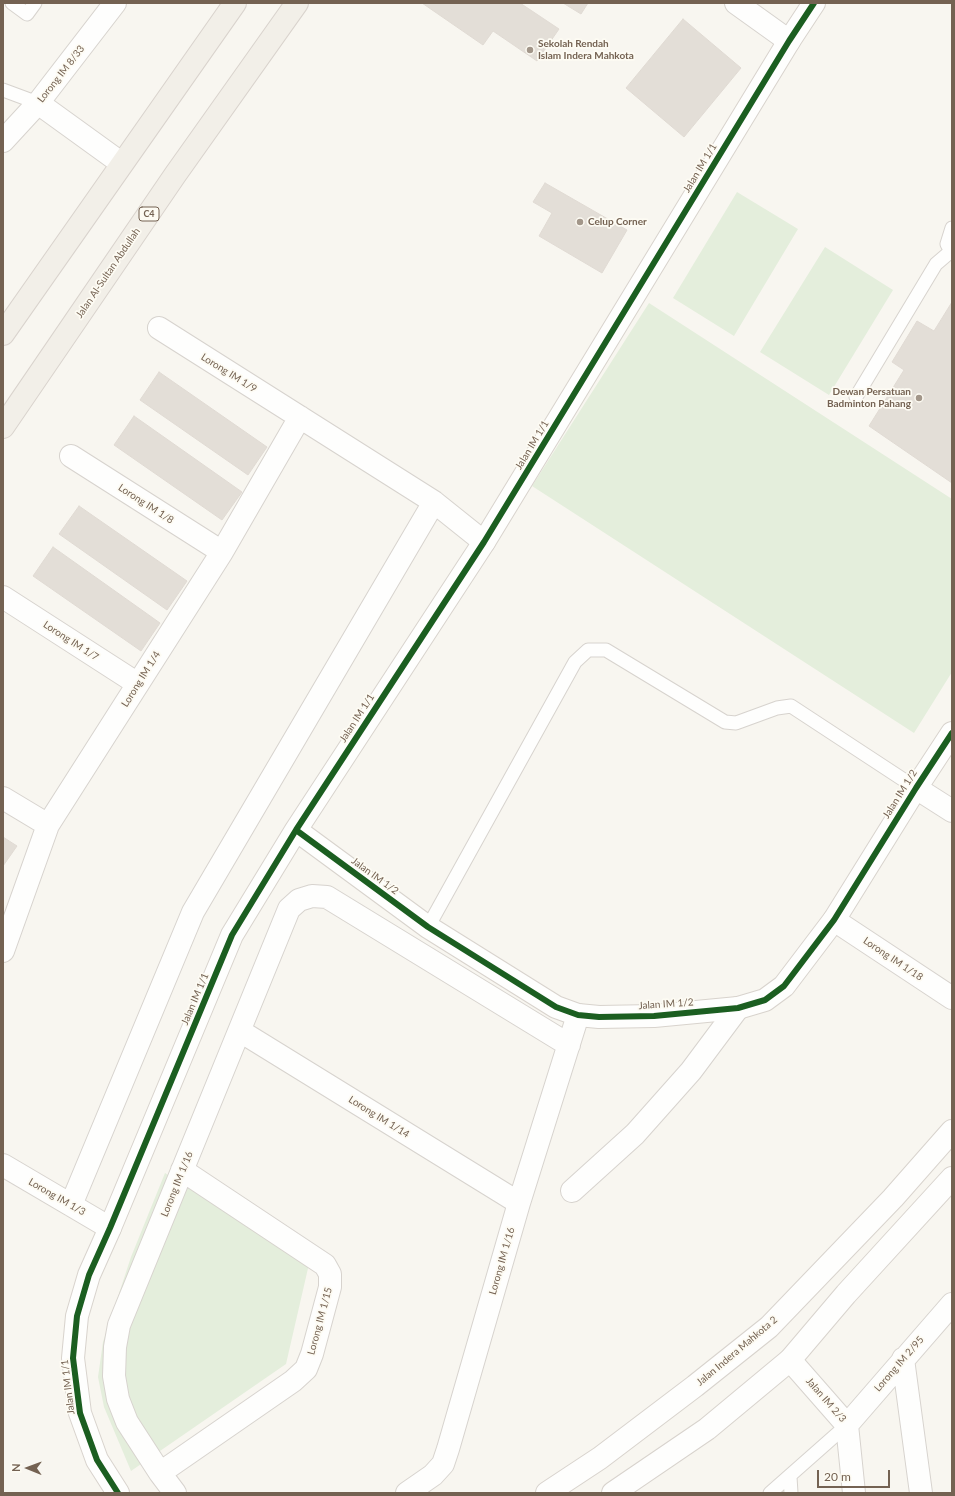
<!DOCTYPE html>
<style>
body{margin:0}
#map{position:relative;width:955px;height:1496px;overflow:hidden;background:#f8f6f0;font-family:Lato,sans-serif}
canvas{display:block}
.frame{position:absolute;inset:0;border:4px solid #746252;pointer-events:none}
.north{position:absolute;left:8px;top:1448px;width:40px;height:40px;-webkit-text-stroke:3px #fdfbf3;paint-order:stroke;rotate:271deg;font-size:11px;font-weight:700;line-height:16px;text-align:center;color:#746252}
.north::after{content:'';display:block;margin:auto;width:14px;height:18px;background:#746252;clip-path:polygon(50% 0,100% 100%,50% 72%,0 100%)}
.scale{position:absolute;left:817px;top:1470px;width:73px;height:18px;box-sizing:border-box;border:2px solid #746252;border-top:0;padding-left:5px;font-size:12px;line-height:14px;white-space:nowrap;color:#746252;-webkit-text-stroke:3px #fdfbf3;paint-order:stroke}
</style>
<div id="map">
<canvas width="955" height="1496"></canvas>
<div class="frame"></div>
<div class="north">N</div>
<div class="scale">20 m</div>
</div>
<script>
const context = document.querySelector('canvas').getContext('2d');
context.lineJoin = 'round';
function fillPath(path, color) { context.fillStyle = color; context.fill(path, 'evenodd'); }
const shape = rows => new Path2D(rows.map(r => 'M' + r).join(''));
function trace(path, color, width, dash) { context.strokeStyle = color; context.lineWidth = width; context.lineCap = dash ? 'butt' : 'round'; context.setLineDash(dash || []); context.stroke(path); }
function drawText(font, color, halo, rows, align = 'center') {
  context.font = font + ' Lato,sans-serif'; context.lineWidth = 3.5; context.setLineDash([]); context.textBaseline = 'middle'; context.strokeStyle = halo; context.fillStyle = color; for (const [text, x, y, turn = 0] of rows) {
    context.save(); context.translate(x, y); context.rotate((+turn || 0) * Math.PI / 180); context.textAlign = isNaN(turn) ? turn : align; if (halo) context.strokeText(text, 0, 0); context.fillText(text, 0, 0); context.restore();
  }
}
fillPath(shape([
 [737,192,798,229,734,336,673,298],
 [825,247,893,290,829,395,760,352],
 [649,303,952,499,952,672,914,733,532,486],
 [165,1173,309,1264,286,1364,131,1471,104,1407,98,1377,103,1342,131,1257]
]), '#e4eedc');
const building = shape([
 [422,3,520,3,559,29,537,61,493,31,483,45,422,3],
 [563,3,588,3,581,14,563,3],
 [683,19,741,68,684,137,626,88,683,19],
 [545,183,627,230,602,273,539,236,552,213,533,202,545,183],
 [952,302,952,483,869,426,904,370,892,362,917,321,934,331,952,302],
 [159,372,267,447,248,475,140,400,159,372],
 [134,416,242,492,222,520,114,445,134,416],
 [79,506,187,581,167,610,59,534,79,506],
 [53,547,160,623,141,651,33,576,53,547],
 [3,837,17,846,3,866,3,837]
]);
fillPath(building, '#e3ded7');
trace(building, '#e0dad3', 1);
const lane = shape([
 [12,3,27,14,35,3],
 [3,90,38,103],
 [952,228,947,244,952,253],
 [856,397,936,264,950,252],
 [428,927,575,662,588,650,606,650,725,722,736,723,777,708,791,706,916,788],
 [790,1477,791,1493],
 [770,1493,847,1425]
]);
const street = shape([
 [736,3,789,41],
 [38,103,121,163],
 [3,141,38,103,115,3],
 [159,328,434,502,484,542],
 [71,456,222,552],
 [3,597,138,684],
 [916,788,952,811],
 [3,798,48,825],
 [834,920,952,998],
 [3,951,48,825,222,552,300,417],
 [240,1031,519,1203],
 [3,1165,110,1228],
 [572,1191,635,1134,691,1071,738,1008],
 [71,1205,193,912,434,502],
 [903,1359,921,1493],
 [790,1360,847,1425,854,1493],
 [847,1425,952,1304],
 [160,1473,293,1381,306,1369,312,1354,330,1287,330,1274,325,1265,182,1170],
 [175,1493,160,1473,127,1422,118,1399,114,1376,115,1347,119,1325,289,909,299,900,312,896,327,897,569,1045],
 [407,1493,433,1475,443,1464,448,1449,519,1203,578,1015]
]);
const secondary = shape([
 [296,830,428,927,556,1007,578,1015,599,1017,654,1016,738,1008,765,1000,784,986,834,920,916,788,952,733],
 [118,1493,97,1460,80,1413,73,1358,77,1316,89,1275,110,1228,232,935,296,830,484,542,789,41,814,3],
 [547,1493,600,1458,695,1386,769,1327,893,1198,952,1131],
 [613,1493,707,1429,790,1360,846,1294,952,1178]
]);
const primary = shape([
 [3,334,235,3],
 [3,427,175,175,297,3]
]);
trace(lane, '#d7d3ce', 15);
trace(street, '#d7d3ce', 24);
trace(secondary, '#d8d3cd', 24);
trace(primary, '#d9d3cd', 24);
trace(lane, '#fefefd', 13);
trace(street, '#fefefd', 22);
trace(secondary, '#fefefd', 22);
trace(primary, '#f2efe8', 22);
trace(shape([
 [296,830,428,927,556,1007,578,1015,599,1017,654,1016,738,1008,765,1000,784,986,834,920,916,788,952,733],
 [118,1493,97,1460,80,1413,73,1358,77,1316,89,1275,110,1228,232,935,296,830,484,542,789,41,814,3]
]), '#1b5e20', 6);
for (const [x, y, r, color] of [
 [530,50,4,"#a29689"],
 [580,222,4,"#a29689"],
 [919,398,4,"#a29689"]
]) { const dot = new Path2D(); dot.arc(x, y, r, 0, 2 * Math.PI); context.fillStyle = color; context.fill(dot); trace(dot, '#fdfbf3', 1.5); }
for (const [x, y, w] of [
 [149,214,20]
]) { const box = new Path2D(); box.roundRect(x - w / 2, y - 7, w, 14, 3); context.fillStyle = '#fdfbf3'; context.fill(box); trace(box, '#746252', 1); }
drawText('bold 9px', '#746252', null, [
 ["C4",149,214]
]);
drawText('bold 10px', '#746252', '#fdfbf3', [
 ["Sekolah Rendah",538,44],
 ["Islam Indera Mahkota",538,56],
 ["Celup Corner",588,222],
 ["Dewan Persatuan",911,392,"right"],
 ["Badminton Pahang",911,404,"right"]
], 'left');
drawText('10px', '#746252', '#fdfbf3', [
 ["Lorong IM 8/33",61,74,-52],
 ["Jalan IM 1/1",700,168,-59],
 ["Jalan Al-Sultan Abdullah",108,273,-56],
 ["Lorong IM 1/9",229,373,32],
 ["Jalan IM 1/1",532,445,-59],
 ["Lorong IM 1/8",146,504,33],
 ["Lorong IM 1/7",71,641,33],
 ["Lorong IM 1/4",141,679,-58],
 ["Jalan IM 1/1",357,718,-57],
 ["Jalan IM 1/2",900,794,-58],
 ["Jalan IM 1/2",375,876,36],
 ["Lorong IM 1/18",893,959,34],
 ["Jalan IM 1/1",195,999,-67],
 ["Jalan IM 1/2",666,1004,-4],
 ["Lorong IM 1/14",379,1117,32],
 ["Lorong IM 1/16",177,1184,-68],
 ["Lorong IM 1/3",57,1197,30],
 ["Lorong IM 1/16",502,1261,-74],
 ["Lorong IM 1/15",320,1321,-75],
 ["Jalan Indera Mahkota 2",737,1351,-40],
 ["Lorong IM 2/95",899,1364,-49],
 ["Jalan IM 1/1",68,1387,-97],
 ["Jalan IM 2/3",826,1400,49]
]);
</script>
